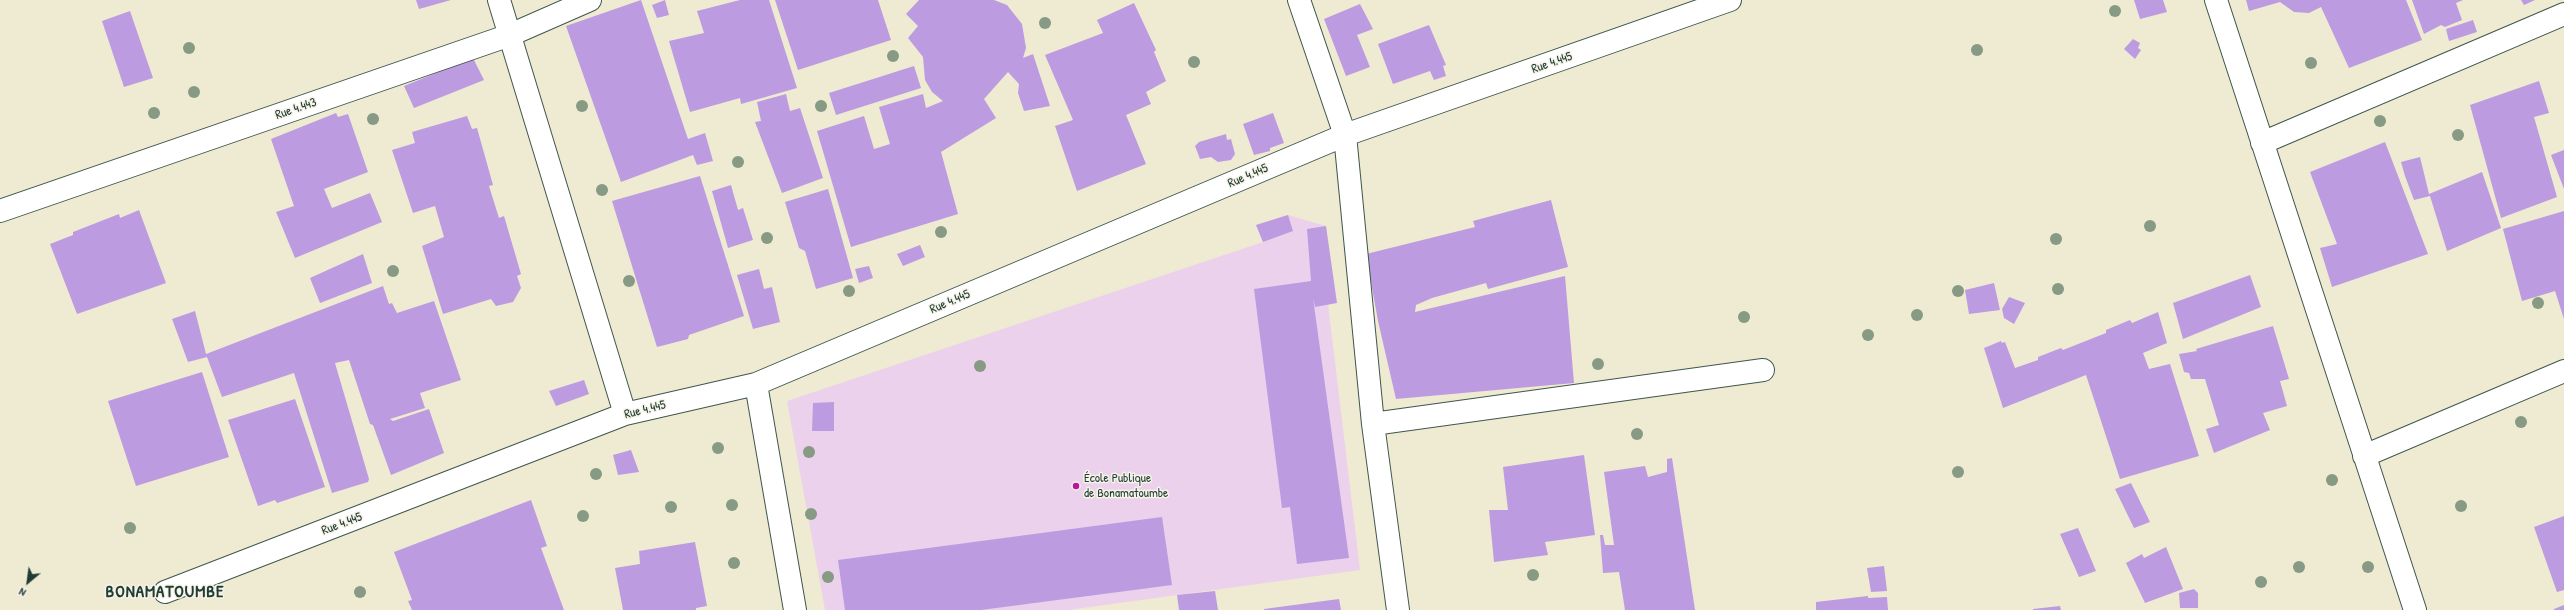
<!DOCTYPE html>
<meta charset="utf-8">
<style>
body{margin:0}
#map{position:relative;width:2564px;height:610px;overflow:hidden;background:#efead2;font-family:"Patrick Hand",sans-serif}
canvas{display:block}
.north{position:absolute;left:8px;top:562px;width:40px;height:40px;-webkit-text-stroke:3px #f7f3e8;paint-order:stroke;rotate:209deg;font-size:11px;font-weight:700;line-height:16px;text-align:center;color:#1f3d34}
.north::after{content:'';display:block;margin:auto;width:14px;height:18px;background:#1f3d34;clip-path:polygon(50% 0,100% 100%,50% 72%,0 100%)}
</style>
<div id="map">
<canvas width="2564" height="610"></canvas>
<div class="north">N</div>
</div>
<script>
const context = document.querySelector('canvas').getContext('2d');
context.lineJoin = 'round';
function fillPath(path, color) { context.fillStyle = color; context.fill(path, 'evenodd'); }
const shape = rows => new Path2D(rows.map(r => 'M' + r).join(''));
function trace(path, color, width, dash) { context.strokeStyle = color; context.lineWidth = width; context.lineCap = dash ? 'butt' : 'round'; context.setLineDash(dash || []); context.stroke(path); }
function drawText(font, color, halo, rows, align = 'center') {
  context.font = font + ' "Patrick Hand",sans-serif'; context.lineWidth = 3; context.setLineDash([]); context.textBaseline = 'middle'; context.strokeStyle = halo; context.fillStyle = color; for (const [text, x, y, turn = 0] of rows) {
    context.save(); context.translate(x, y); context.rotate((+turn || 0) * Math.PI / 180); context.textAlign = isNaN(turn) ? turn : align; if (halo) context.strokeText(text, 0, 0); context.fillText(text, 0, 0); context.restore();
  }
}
fillPath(shape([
 [1288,215,1326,226,1328,304,1360,570,1068,610,825,610,787,401,1263,242,1256,225]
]), '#ebd1eb');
fillPath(shape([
 [416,0,451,0,419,9],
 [641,0,688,139,705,133,713,161,697,165,693,155,621,182,566,26],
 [665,0,669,15,657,18,652,5],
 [740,0,769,0,797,88,741,104,740,98,690,112,669,41,704,33,697,11],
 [775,0,878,0,891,40,798,70],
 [919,0,994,0,1007,5,1022,24,1026,48,1023,58,1033,54,1050,106,1024,111,1018,93,1019,84,1008,72,984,99,996,118,941,152,958,214,851,247,817,131,864,116,874,149,890,144,879,107,923,94,926,108,943,101,932,92,925,80,923,57,908,38,918,26,906,14],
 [2134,0,2163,0,2167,12,2140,19],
 [2246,0,2406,0,2422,40,2349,68,2321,7,2309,13,2294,12,2280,2,2249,11],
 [2412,0,2463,0,2456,3,2462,20,2445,27,2441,25,2424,34],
 [2521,0,2535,0,2524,5],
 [1134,3,1156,50,1154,52,1166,81,1146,92,1151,104,1126,115,1146,164,1077,191,1055,126,1073,120,1045,55,1103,33,1097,20],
 [1360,4,1373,29,1357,35,1370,67,1346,76,1324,19],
 [130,11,153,78,124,87,102,21],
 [2473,20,2477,32,2449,41,2446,29],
 [1429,25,1446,65,1443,66,1446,76,1434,80,1430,71,1393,84,1378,44],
 [2133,39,2140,43,2138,48,2141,50,2135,59,2124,49],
 [473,58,484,80,414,108,404,86],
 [914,66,921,88,836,115,829,93],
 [2539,81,2549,113,2534,117,2557,197,2501,218,2470,105],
 [786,94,790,111,800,108,823,178,782,193,755,122,761,121,757,102],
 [336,113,338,117,348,114,368,172,324,189,332,208,370,193,382,222,295,258,276,212,294,206,271,139],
 [1273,113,1284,143,1270,148,1270,151,1254,155,1243,124],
 [467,116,472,129,477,128,493,185,489,186,499,218,504,216,521,274,517,276,521,288,513,302,496,306,491,299,443,314,422,246,444,237,435,206,413,213,392,150,415,143,412,132],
 [1226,134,1227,140,1231,139,1235,154,1231,160,1218,162,1211,157,1200,159,1195,146,1199,142],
 [2385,142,2428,254,2332,287,2320,248,2337,244,2310,172],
 [2564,150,2564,189,2551,155],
 [2420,157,2429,194,2482,172,2501,228,2447,251,2430,196,2414,200,2405,176,2401,162],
 [700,176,744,316,689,335,688,339,657,347,612,201],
 [731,185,738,210,743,208,753,240,728,248,712,191],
 [828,189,853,278,816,289,805,251,799,248,785,202],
 [1551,200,1568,267,1488,289,1486,283,1432,298,1416,305,1415,312,1565,276,1574,383,1396,399,1378,321,1366,254,1475,227,1473,221],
 [139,210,166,283,77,314,50,244,73,235,73,232,119,214,120,218],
 [2564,211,2564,319,2555,291,2522,301,2503,229],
 [1288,215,1293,231,1263,242,1256,225],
 [1326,226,1337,303,1315,307,1313,298,1349,558,1297,564,1290,507,1282,508,1254,289,1311,281,1307,229],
 [920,245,925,257,903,266,897,254],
 [363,254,372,283,320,303,310,278],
 [869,266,873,278,859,283,855,269],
 [759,269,764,289,772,287,780,322,753,329,737,275],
 [2250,275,2261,307,2183,339,2173,303],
 [1994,283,2000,310,1969,314,1965,290],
 [383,286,389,304,392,303,397,313,434,301,461,380,420,393,425,408,390,419,393,421,429,409,444,453,391,475,373,425,370,424,349,360,335,363,369,479,368,482,332,493,294,373,222,397,207,357,188,362,172,319,195,311,206,354],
 [2009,297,2025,303,2014,324,2004,318,2002,309],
 [2158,312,2167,343,2143,353,2149,369,2170,364,2199,456,2120,479,2086,375,2003,408,1984,348,2001,341,2002,343,2005,342,2015,368,2038,360,2038,357,2061,348,2063,350,2106,333,2106,330,2130,320,2132,323],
 [2273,326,2289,379,2280,381,2287,406,2263,413,2270,430,2214,453,2206,429,2219,425,2205,379,2191,379,2189,373,2184,372,2179,354,2197,351,2196,349],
 [202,372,229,457,136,486,108,401],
 [584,380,589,394,556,406,549,391],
 [295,399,325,487,277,503,275,500,258,506,228,420],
 [834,402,834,431,812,431,813,403],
 [631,450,639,472,618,475,613,455],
 [1584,455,1595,535,1545,542,1548,555,1494,562,1489,510,1508,510,1503,467],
 [1672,458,1695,610,1625,610,1619,572,1603,573,1600,535,1603,535,1605,545,1614,545,1604,472,1645,466,1648,477,1667,472,1667,459],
 [2131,483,2150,522,2134,528,2115,489],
 [531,500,547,546,541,548,564,610,412,610,408,601,412,600,394,552],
 [2564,516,2564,590,2557,592,2534,527],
 [1162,517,1172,585,981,610,845,610,838,560],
 [2078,528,2096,571,2079,577,2060,534],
 [695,542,707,606,696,608,696,610,623,610,615,568,640,564,639,551],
 [2166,547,2183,589,2145,603,2126,563,2142,554,2144,558],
 [1884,566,1887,591,1871,592,1867,568],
 [2194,589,2198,593,2198,608,2180,608,2179,593],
 [1215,591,1218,610,1179,610,1177,595],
 [1868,596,1868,598,1887,597,1888,610,1816,610,1816,602],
 [1339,599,1341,610,1264,610,1264,609],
 [2564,605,2564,610,2554,610,2554,609],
 [2060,606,2061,610,2033,610,2033,609]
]), '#bc9be1');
const minor = shape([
 [499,0,625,414],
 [1299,0,1345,135,1373,424,1398,610],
 [2216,0,2415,610],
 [2262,143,2564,14],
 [0,211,510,35,590,0],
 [756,384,795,610],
 [1373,424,1763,370],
 [2364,456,2564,371],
 [165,592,625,414,756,384,1345,135,1730,0]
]);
trace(minor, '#3e574c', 24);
trace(minor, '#fff', 22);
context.fillStyle = '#869a84';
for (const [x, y] of [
 [2115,11],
 [1045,23],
 [189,48],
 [1977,50],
 [893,56],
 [1194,62],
 [2311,63],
 [194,92],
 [582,106],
 [821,106],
 [154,113],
 [373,119],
 [2380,121],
 [2458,135],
 [738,162],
 [602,190],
 [2150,226],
 [941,232],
 [767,238],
 [2056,239],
 [393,271],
 [629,281],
 [2058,289],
 [849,291],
 [1958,291],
 [2538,303],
 [1917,315],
 [1744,317],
 [1868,335],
 [1598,364],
 [980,366],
 [2521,422],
 [1637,434],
 [718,448],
 [809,452],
 [1958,472],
 [596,474],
 [2332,480],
 [732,505],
 [2461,506],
 [671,507],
 [811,514],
 [583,516],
 [130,528],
 [734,563],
 [2299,567],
 [2368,567],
 [1533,575],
 [828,577],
 [2261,582],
 [360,592]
]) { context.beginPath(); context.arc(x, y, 6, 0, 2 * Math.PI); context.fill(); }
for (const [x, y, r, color] of [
 [1076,486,4,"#b5179e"]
]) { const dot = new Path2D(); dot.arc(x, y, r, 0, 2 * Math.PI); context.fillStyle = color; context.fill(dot); trace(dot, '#f7f3e8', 1.5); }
drawText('13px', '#1f3d34', '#f7f3e8', [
 ["Rue 4.445",1552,63,-19],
 ["Rue 4.443",296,109,-19],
 ["Rue 4.445",1248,176,-23],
 ["Rue 4.445",950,302,-23],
 ["Rue 4.445",645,410,-14],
 ["Rue 4.445",342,524,-21]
]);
drawText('13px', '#1f3d34', '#f7f3e8', [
 ["École Publique",1084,479],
 ["de Bonamatoumbe",1084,494]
], 'left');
context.letterSpacing = '1px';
drawText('bold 17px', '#1f3d34', '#f7f3e8', [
 ["BONAMATOUMBE",165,592]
]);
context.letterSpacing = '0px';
</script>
